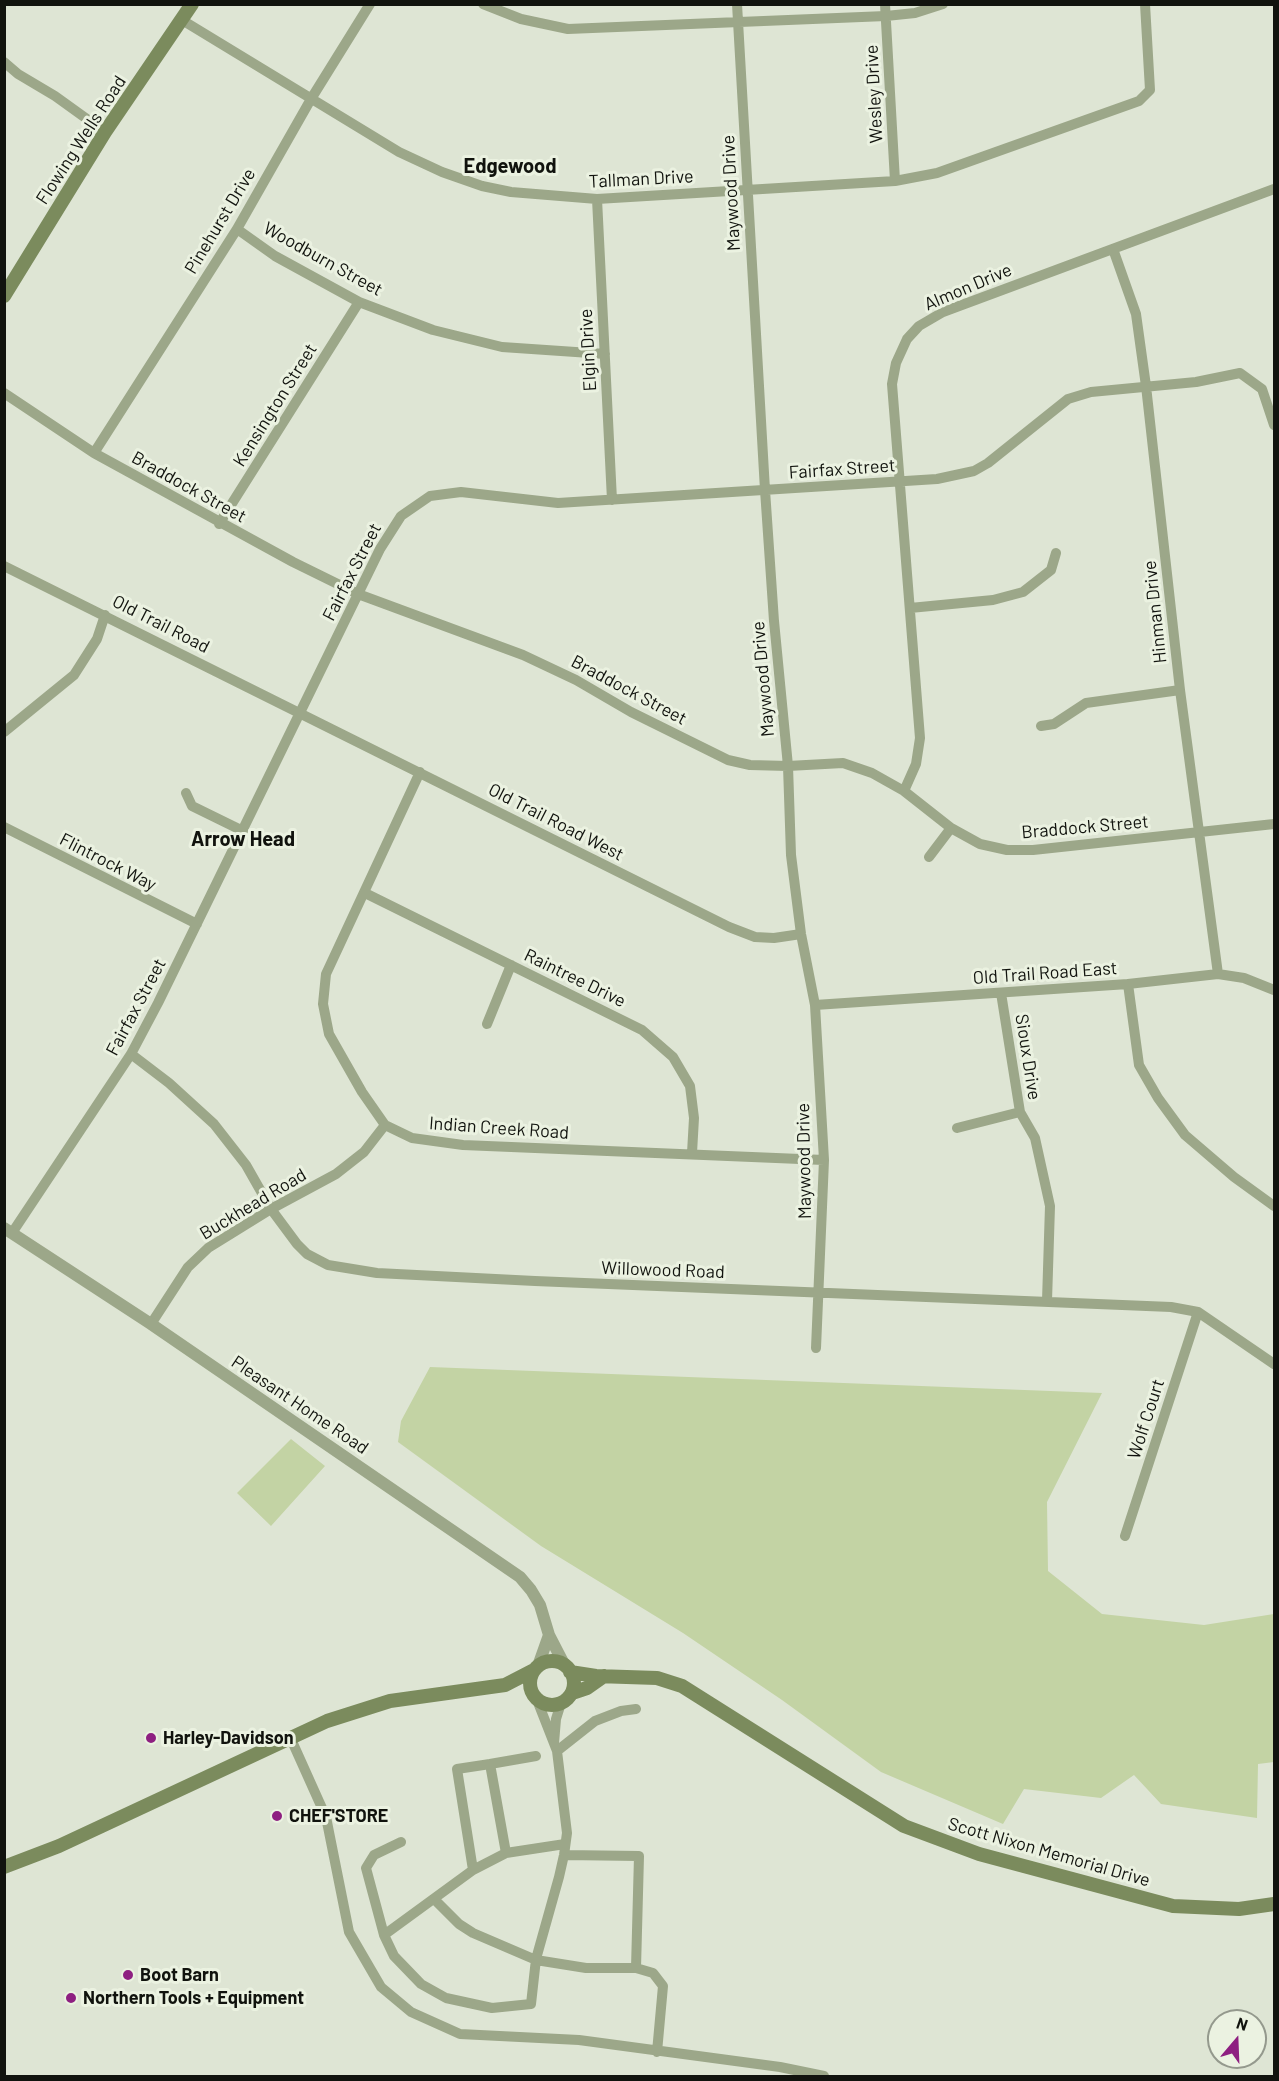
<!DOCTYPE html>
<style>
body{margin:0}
#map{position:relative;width:1279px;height:2081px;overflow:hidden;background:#dee5d4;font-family:Barlow,sans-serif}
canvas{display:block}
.frame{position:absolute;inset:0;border:6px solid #11130e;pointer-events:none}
.north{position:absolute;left:1207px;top:2009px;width:60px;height:60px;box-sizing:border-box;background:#ebf2e1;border:2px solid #94998d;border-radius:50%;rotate:19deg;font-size:16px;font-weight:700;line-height:24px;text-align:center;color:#11130e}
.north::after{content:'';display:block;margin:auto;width:21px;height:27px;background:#8e1f81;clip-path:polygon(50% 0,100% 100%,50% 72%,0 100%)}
</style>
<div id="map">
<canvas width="1279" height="2081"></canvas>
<div class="frame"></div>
<div class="north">N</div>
</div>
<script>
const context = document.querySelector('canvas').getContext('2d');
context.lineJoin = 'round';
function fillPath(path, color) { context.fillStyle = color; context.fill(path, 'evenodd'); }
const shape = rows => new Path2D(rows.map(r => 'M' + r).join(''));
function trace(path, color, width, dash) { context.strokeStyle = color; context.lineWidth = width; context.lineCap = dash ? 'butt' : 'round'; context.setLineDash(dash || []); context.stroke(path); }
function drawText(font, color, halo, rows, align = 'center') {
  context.font = font + ' Barlow,sans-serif'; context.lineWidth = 6; context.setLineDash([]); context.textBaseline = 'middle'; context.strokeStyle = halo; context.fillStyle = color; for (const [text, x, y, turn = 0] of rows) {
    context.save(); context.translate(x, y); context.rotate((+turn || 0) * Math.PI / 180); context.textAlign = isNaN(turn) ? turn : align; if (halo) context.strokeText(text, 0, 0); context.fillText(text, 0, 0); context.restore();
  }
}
fillPath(shape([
 [430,1367,1102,1393,1047,1502,1048,1571,1102,1614,1204,1625,1274,1614,1274,1762,1258,1764,1257,1818,1161,1804,1134,1775,1101,1798,1024,1789,1003,1824,881,1772,782,1700,683,1633,541,1546,398,1442,401,1421],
 [291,1439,325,1466,271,1526,237,1493]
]), '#c3d3a4');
trace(shape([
 [483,4,521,19,568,29,886,16,915,13,943,4],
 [737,4,765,490,774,621,788,766,791,855,801,934,815,1005,824,1160,816,1348],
 [885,4,895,181],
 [182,20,399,152,442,172,482,186,511,192,597,199,895,181,937,173,1139,101,1150,90,1145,4],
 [4,62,18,74,55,96,105,132],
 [597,199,612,500],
 [237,229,275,256,359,302,433,330,502,347,605,354],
 [1113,249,1136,314,1146,386,1180,690,1218,974],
 [4,393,94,453,293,562,358,594,523,655,576,680,631,712,728,760,750,765,788,766,843,763,872,773,904,791,951,828,980,844,1007,850,1033,850,1274,824],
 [94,453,237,229,311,99,370,4],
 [219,524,359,302],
 [4,566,729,927,755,937,774,938,801,934],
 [910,608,993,600,1023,592,1051,570,1056,553],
 [1041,726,1054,724,1086,703,1180,690],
 [4,732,74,675,97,639,105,615],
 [420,772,326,974,323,1004,329,1034,362,1092,385,1125,412,1138,463,1145,824,1160],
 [904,791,916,764,920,738,892,384,896,363,907,339,919,326,943,312,1274,189],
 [186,793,192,806,243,831],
 [4,827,197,924],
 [929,857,951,828],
 [365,893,642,1030,673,1057,690,1086,694,1118,692,1153],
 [1128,984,1139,1065,1158,1098,1185,1135,1234,1177,1274,1206],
 [1001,993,1020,1112,1035,1138,1050,1206,1047,1301],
 [815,1005,1128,984,1218,974,1244,978,1274,990],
 [487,1024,511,965],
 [131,1054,169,1083,214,1124,246,1165,271,1209,297,1244,307,1254,328,1265,377,1273,535,1281,1171,1307,1198,1312,1274,1364],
 [957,1128,1020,1112],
 [12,1233,131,1054,158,1003,380,549,401,516,430,496,461,492,558,503,937,479,974,471,988,463,1068,399,1091,392,1196,382,1240,373,1262,389,1274,425],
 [151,1324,188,1267,208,1248,271,1209,336,1174,364,1152,385,1125],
 [1125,1536,1198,1312],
 [537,1700,557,1751,567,1833,564,1855,559,1877,536,1959,531,2004,492,2008,446,1998,421,1984,394,1956,384,1935,473,1870,457,1769,490,1764,506,1853,565,1844],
 [291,1739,326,1817,349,1932,381,1987,411,2012,460,2034,579,2040,780,2067,824,2076],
 [554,1743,556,1719,561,1703],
 [557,1751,595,1721,621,1711,636,1709],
 [490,1764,536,1756],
 [473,1870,506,1853],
 [434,1899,459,1924,473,1933,536,1960,586,1968,636,1968,639,1856,564,1855],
 [384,1935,366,1868,374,1855,401,1842],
 [636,1968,653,1973,663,1986,657,2052]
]), '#9ca789', 10);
trace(shape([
 [4,1228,151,1324,520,1577,531,1590,540,1605,549,1635,565,1666],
 [538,1666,549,1635]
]), '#9ca789', 12);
trace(shape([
 [4,296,105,132,192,4],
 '530 1683a22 22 0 1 1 44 0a22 22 0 1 1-44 0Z',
 [570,1672,596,1676,657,1678,682,1686,904,1826,979,1854,1173,1906,1239,1909,1274,1904],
 [572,1693,587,1688,604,1676],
 [4,1867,59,1846,327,1721,390,1701,505,1685,534,1670]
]), '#7b8b5d', 14);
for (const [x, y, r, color] of [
 [151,1738,6,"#8e1f81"],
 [277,1816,6,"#8e1f81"],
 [128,1975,6,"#8e1f81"],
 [71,1998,6,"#8e1f81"]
]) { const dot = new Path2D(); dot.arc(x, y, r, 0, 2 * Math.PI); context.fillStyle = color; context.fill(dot); trace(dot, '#ebf2e1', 2); }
drawText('18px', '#11130e', '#ebf2e1', [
 ["Wesley Drive",874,94,-93],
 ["Flowing Wells Road",81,140,-57],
 ["Tallman Drive",641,179,-3],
 ["Maywood Drive",731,193,-93],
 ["Pinehurst Drive",220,221,-59],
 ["Woodburn Street",323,259,29],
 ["Almon Drive",968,287,-23],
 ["Elgin Drive",588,350,-93],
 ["Kensington Street",275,405,-58],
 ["Fairfax Street",842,469,-4],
 ["Braddock Street",189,487,29],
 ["Fairfax Street",352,572,-63],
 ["Hinman Drive",1155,612,-96],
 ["Old Trail Road",161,624,27],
 ["Maywood Drive",763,679,-95],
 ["Braddock Street",629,690,28],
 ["Old Trail Road West",556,822,27],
 ["Braddock Street",1085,827,-5],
 ["Flintrock Way",108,862,27],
 ["Old Trail Road East",1045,973,-4],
 ["Raintree Drive",575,978,26],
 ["Fairfax Street",136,1007,-62],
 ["Sioux Drive",1028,1057,81],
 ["Indian Creek Road",499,1128,4],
 ["Maywood Drive",804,1161,-91],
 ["Buckhead Road",253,1204,-31],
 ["Willowood Road",663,1270,2],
 ["Pleasant Home Road",300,1405,34],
 ["Wolf Court",1146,1419,-72],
 ["Scott Nixon Memorial Drive",1049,1852,16]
]);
drawText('bold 18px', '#11130e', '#ebf2e1', [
 ["Harley-Davidson",163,1738],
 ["CHEF'STORE",289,1816],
 ["Boot Barn",140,1975],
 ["Northern Tools + Equipment",83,1998]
], 'left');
drawText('bold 20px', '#11130e', '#ebf2e1', [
 ["Edgewood",510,166],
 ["Arrow Head",243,839]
]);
</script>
